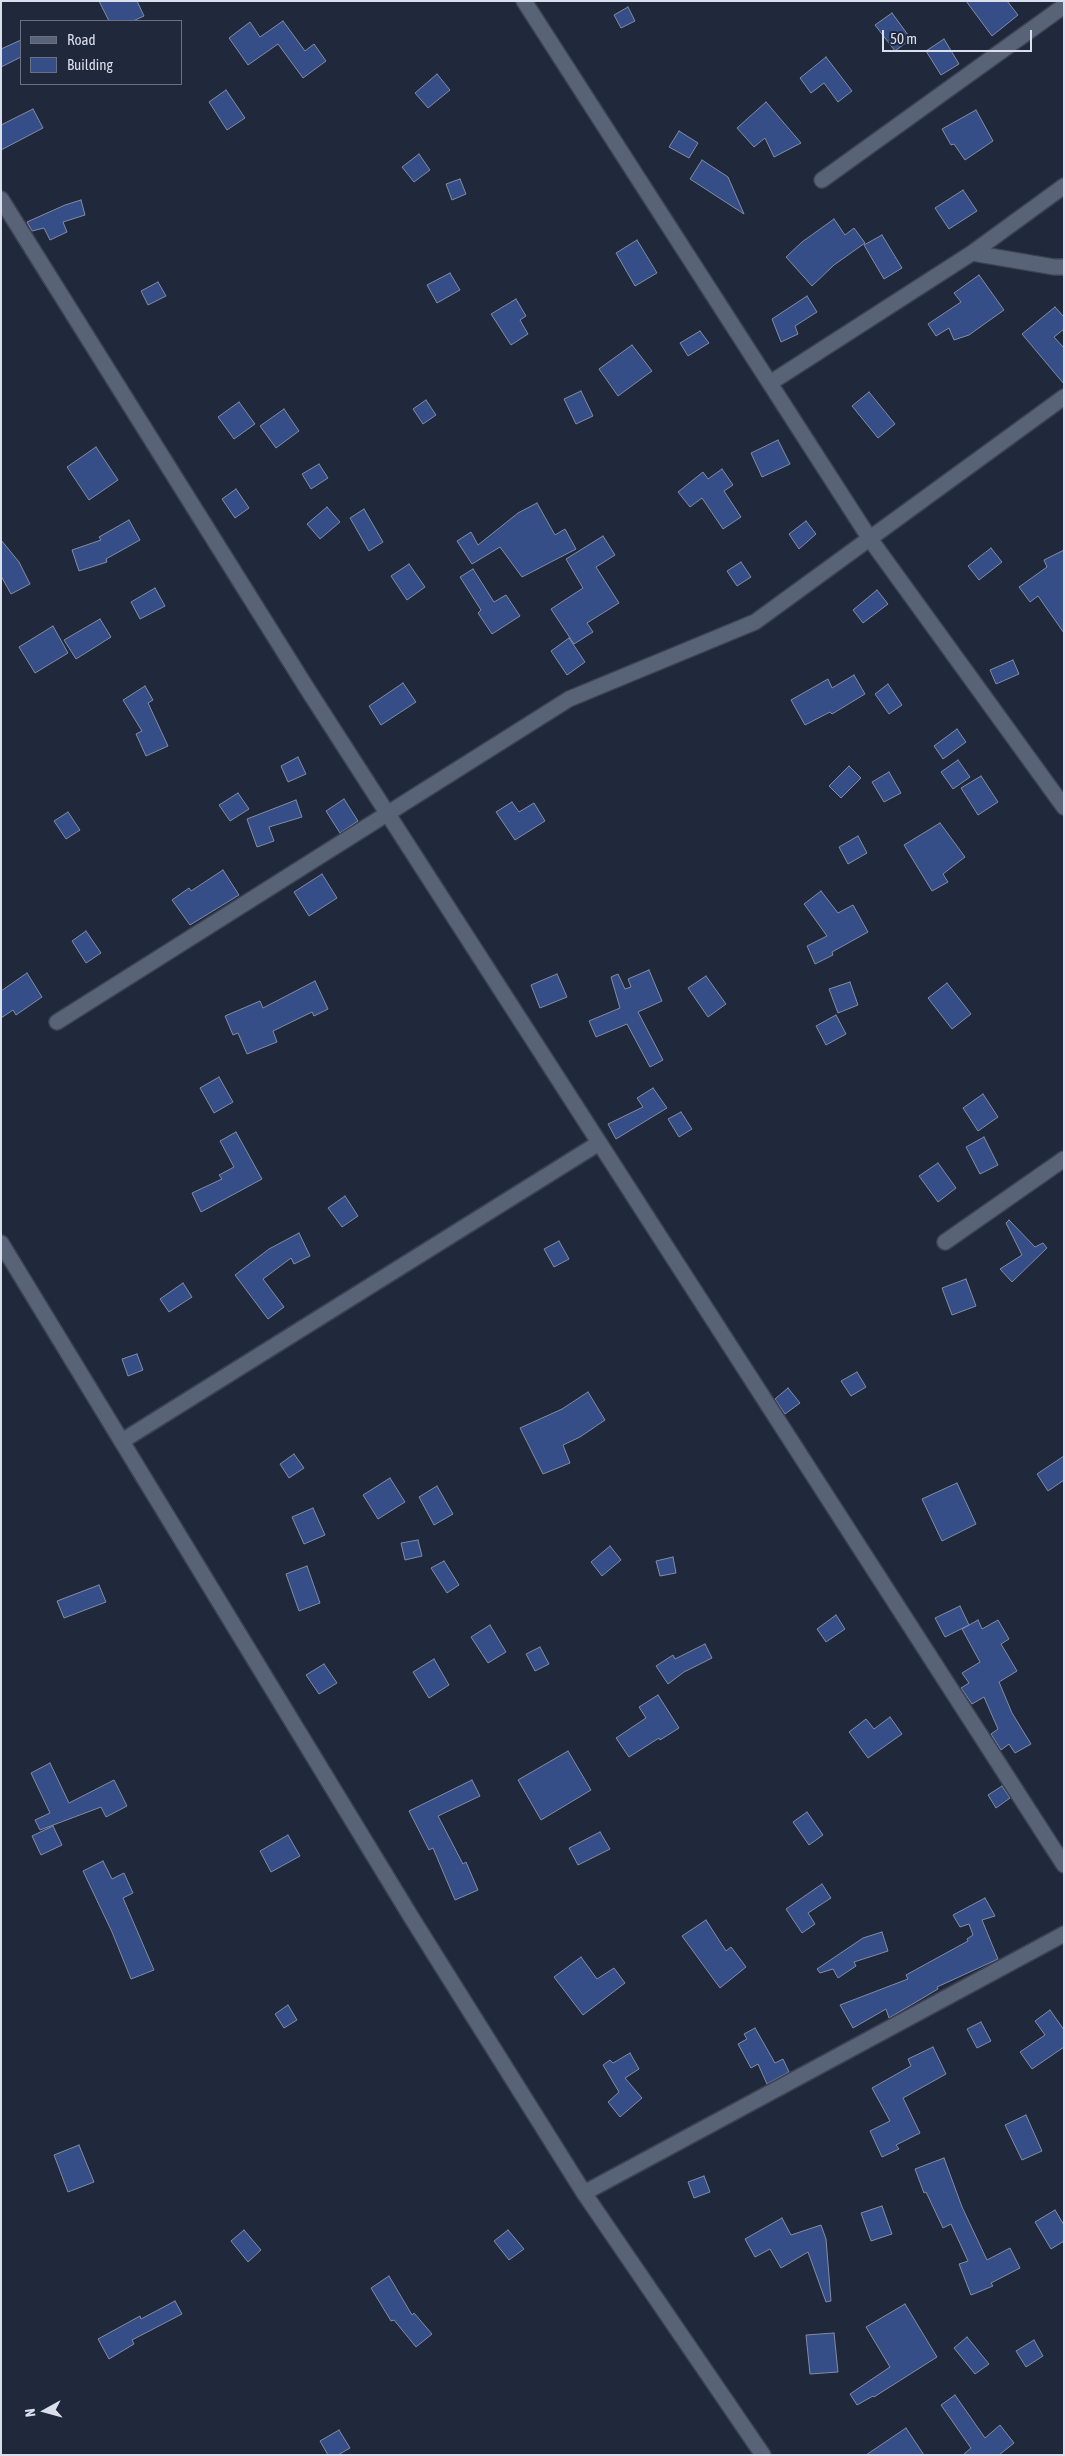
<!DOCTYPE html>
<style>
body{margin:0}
#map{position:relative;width:1065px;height:2456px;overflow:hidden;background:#20283b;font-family:"Asap Condensed",sans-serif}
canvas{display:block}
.frame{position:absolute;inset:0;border:2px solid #d9dfec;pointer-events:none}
.legend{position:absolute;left:20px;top:20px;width:162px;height:65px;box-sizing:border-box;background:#20283b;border:1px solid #6a7182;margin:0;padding:6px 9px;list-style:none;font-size:15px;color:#d9dfec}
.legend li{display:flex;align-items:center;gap:10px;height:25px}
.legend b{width:25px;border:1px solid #6a7182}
.north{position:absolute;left:20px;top:2386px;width:50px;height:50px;-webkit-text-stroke:4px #20283b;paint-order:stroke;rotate:263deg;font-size:14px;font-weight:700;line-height:20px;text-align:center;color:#d9dfec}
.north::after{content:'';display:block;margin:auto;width:18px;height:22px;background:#d9dfec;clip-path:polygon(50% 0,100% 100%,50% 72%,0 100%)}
.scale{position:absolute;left:882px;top:30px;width:150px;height:22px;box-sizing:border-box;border:2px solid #d9dfec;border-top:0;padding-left:6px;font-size:15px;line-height:18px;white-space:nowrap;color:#d9dfec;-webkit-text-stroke:4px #20283b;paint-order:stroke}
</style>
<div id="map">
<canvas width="1065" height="2456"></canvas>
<div class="frame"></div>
<ul class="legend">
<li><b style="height:6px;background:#596378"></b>Road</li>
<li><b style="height:14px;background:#364e88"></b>Building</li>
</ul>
<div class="north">N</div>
<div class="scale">50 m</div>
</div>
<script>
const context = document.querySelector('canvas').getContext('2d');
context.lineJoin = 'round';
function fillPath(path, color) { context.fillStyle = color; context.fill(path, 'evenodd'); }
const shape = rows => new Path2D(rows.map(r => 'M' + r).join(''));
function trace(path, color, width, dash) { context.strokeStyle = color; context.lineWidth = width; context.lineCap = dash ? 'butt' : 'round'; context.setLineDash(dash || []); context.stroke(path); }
const building = shape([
 [99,1,137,1,144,16,133,21,109,21,99,1],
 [966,1,1007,1,1018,15,992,36,966,1],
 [628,7,635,21,621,28,614,15,628,7],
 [892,13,911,39,895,51,875,25,892,13],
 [283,21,305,51,314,44,326,61,303,78,278,44,248,65,229,38,250,22,260,37,283,21],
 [944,39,959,64,941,75,926,51,944,39],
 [21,40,21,57,1,67,1,49,21,40],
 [826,57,852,91,838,102,824,83,811,93,800,78,826,57],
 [437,74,450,90,428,108,415,93,437,74],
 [226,90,245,118,227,130,209,102,226,90],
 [766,102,801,143,774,157,765,138,754,147,737,128,766,102],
 [33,109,43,128,1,150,1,125,33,109],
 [976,110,993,141,965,160,954,144,951,145,942,129,976,110],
 [679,131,698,143,689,158,669,147,679,131],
 [419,154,430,170,414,182,402,167,419,154],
 [702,160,728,177,744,214,690,179,702,160],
 [460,179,466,194,452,200,446,184,460,179],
 [963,190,977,211,949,229,935,208,963,190],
 [81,200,85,215,63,222,67,232,50,240,44,228,32,231,27,222,65,205,81,200],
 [834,219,845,235,854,228,865,243,834,265,812,286,786,257,802,242,834,219],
 [882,235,902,268,884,279,864,245,882,235],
 [637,240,657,273,635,286,616,253,637,240],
 [450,273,460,290,437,303,427,285,450,273],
 [979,275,1004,310,969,335,954,340,949,328,936,336,928,324,961,302,954,293,979,275],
 [158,282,166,296,148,305,141,291,158,282],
 [807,296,817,312,795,326,798,334,781,342,772,319,807,296],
 [516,299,526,316,520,320,528,334,511,345,491,314,516,299],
 [1055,307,1064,317,1064,329,1054,337,1064,348,1064,384,1022,334,1055,307],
 [700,331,709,343,688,356,680,343,700,331],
 [632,345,652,371,618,396,599,369,632,345],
 [581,391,593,416,576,424,564,399,581,391],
 [869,392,895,424,878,438,852,406,869,392],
 [426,400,436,415,423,424,413,409,426,400],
 [239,402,255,424,234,439,218,417,239,402],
 [284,409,299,431,276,448,260,426,284,409],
 [778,440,790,464,762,477,751,453,778,440],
 [96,447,118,480,89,500,67,467,96,447],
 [319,464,328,478,311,489,302,474,319,464],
 [722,469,733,485,724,491,741,517,723,529,702,498,690,507,678,492,703,472,708,479,722,469],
 [236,489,249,508,235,518,222,499,236,489],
 [537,503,555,535,565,529,576,549,522,577,500,547,472,564,457,541,471,532,478,545,518,513,537,503],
 [327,507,340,522,320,539,307,524,327,507],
 [364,509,383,542,369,551,350,518,364,509],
 [129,520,140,540,106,559,107,562,79,571,72,550,101,540,99,537,129,520],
 [806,521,816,534,799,549,789,534,806,521],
 [603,536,615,555,596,567,619,603,587,623,593,632,574,644,551,609,583,588,566,559,603,536],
 [1,540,19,562,30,584,11,594,1,576,1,540],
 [991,548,1002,562,979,580,968,566,991,548],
 [1064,550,1064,633,1038,596,1030,602,1019,587,1047,567,1044,560,1064,550],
 [741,562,751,577,737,586,727,571,741,562],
 [409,564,425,587,407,600,391,576,409,564],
 [473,569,494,602,506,595,520,616,492,634,478,613,481,610,460,577,473,569],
 [155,588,165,606,140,619,131,602,155,588],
 [877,590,888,604,863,623,853,610,877,590],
 [100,619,111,637,76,659,64,640,100,619],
 [53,626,68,653,35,673,19,647,53,626],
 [569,638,585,662,567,675,551,651,569,638],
 [1013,660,1019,674,996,684,990,670,1013,660],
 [854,675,865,694,832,714,830,712,805,725,791,700,828,679,832,688,854,675],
 [403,683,416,702,381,725,369,706,403,683],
 [888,684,902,705,889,714,875,694,888,684],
 [145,686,153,700,148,703,168,746,146,756,136,734,142,731,123,700,145,686],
 [957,729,966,742,943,759,934,746,957,729],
 [298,757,306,774,288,782,281,766,298,757],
 [958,760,970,777,953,789,941,772,958,760],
 [849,766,861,778,841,798,829,786,849,766],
 [889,772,901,793,884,802,872,782,889,772],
 [981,776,998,802,978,815,961,788,981,776],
 [238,793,249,809,230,821,219,805,238,793],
 [344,799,358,821,340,833,326,811,344,799],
 [296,800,302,817,269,827,274,841,257,847,247,819,296,800],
 [512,802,519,812,534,803,545,821,515,840,496,812,512,802],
 [68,812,80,830,66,839,54,821,68,812],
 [940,823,965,857,943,874,948,882,932,891,904,845,940,823],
 [858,836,867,853,848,864,839,847,858,836],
 [223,870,239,895,190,925,172,900,189,888,191,891,223,870],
 [322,874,337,898,309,916,294,892,322,874],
 [821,891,838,913,853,905,868,932,832,952,833,955,815,964,807,946,827,936,804,904,821,891],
 [86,931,101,953,86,963,72,941,86,931],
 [649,970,662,1001,638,1012,663,1060,650,1067,627,1024,596,1037,589,1021,620,1008,611,977,618,974,625,989,631,987,628,979,649,970],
 [27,973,42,997,16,1015,13,1010,1,1018,1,991,27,973],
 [557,974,567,997,540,1008,531,985,557,974],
 [706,976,726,1004,708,1017,688,988,706,976],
 [315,981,328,1009,314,1016,312,1012,273,1031,277,1042,247,1054,238,1033,233,1035,225,1016,260,1001,263,1008,315,981],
 [850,982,858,1005,838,1013,829,989,850,982],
 [947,983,971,1014,952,1029,928,998,947,983],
 [836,1015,846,1034,826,1045,816,1026,836,1015],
 [219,1077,233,1102,214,1113,200,1088,219,1077],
 [653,1088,667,1108,616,1139,608,1124,643,1107,637,1098,653,1088],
 [983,1094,998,1117,978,1131,963,1108,983,1094],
 [681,1112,692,1129,679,1137,668,1119,681,1112],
 [236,1132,262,1179,201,1212,192,1193,222,1179,219,1175,234,1167,220,1141,236,1132],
 [984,1137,998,1165,980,1174,966,1147,984,1137],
 [938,1163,956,1188,938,1202,919,1176,938,1163],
 [345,1196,358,1216,342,1227,328,1208,345,1196],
 [1009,1220,1035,1247,1043,1243,1047,1248,1012,1282,1000,1269,1022,1255,1006,1223,1009,1220],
 [299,1233,310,1256,294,1264,291,1258,263,1279,284,1307,268,1319,235,1275,269,1249,299,1233],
 [559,1241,569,1259,554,1267,544,1249,559,1241],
 [966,1279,976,1306,952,1315,942,1288,966,1279],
 [183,1283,192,1297,169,1312,160,1299,183,1283],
 [137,1354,143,1370,128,1376,122,1359,137,1354],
 [857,1372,866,1387,851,1396,841,1381,857,1372],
 [788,1388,800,1403,785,1414,775,1399,788,1388],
 [588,1392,605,1420,580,1437,563,1445,570,1463,543,1474,520,1428,562,1409,588,1392],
 [294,1454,304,1468,289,1478,280,1464,294,1454],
 [1064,1456,1064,1480,1048,1491,1037,1474,1064,1456],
 [390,1478,405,1502,378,1519,363,1495,390,1478],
 [957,1483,976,1524,942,1541,922,1499,957,1483],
 [437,1486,453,1514,434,1525,419,1497,437,1486],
 [313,1508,325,1535,304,1544,292,1517,313,1508],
 [418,1540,422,1556,405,1560,401,1543,418,1540],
 [610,1546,621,1560,602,1576,591,1562,610,1546],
 [673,1557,676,1573,660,1576,656,1561,673,1557],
 [444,1561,459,1585,447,1593,431,1568,444,1561],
 [307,1566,320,1603,299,1611,286,1574,307,1566],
 [99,1585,106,1602,64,1618,57,1601,99,1585],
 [960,1606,969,1625,945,1637,935,1618,960,1606],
 [836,1615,845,1629,826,1642,817,1629,836,1615],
 [978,1620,982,1629,998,1620,1009,1639,1001,1644,1017,1671,999,1682,1012,1713,1031,1744,1015,1753,1009,1744,1001,1750,991,1734,998,1729,984,1697,972,1704,961,1688,969,1683,962,1673,980,1662,962,1629,978,1620],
 [490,1625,506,1652,488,1663,471,1637,490,1625],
 [705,1644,712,1658,684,1672,668,1684,656,1666,673,1655,675,1659,705,1644],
 [540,1647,549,1664,535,1671,526,1654,540,1647],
 [434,1659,449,1685,429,1698,413,1672,434,1659],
 [324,1664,337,1683,319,1694,306,1675,324,1664],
 [658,1695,679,1728,660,1740,659,1738,629,1757,616,1738,646,1718,639,1707,658,1695],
 [890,1717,902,1734,868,1758,849,1732,866,1719,874,1729,890,1717],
 [568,1751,591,1790,541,1820,518,1780,568,1751],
 [50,1763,69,1803,114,1780,127,1806,106,1817,101,1807,40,1830,35,1820,50,1813,31,1773,50,1763],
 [472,1780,480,1796,438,1816,463,1864,466,1862,478,1890,455,1900,433,1848,429,1850,409,1811,472,1780],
 [1002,1786,1010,1798,996,1808,988,1795,1002,1786],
 [807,1812,823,1835,809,1845,793,1822,807,1812],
 [53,1826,62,1845,41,1855,32,1836,53,1826],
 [600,1832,610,1849,578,1865,569,1848,600,1832],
 [288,1835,300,1856,271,1872,260,1851,288,1835],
 [103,1861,112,1879,124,1873,133,1893,123,1898,154,1970,131,1979,112,1932,83,1871,103,1861],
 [822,1884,831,1898,808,1913,815,1924,802,1933,786,1909,822,1884],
 [985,1898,995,1916,982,1920,998,1959,937,1987,938,1989,889,2018,886,2009,853,2028,840,2005,908,1979,906,1975,968,1941,967,1939,973,1935,969,1924,960,1927,953,1915,985,1898],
 [706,1920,726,1951,731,1947,746,1967,720,1988,682,1936,706,1920],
 [882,1932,888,1951,854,1962,856,1966,838,1978,833,1969,820,1973,817,1969,863,1938,882,1932],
 [581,1957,597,1979,614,1968,625,1983,583,2015,554,1977,581,1957],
 [288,2005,297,2020,284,2028,275,2014,288,2005],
 [1050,2010,1064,2030,1064,2047,1032,2069,1020,2052,1045,2035,1035,2021,1050,2010],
 [981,2022,991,2041,977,2048,967,2029,981,2022],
 [755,2028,775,2063,783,2059,789,2072,767,2084,758,2064,751,2068,738,2044,747,2039,744,2034,755,2028],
 [933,2047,946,2074,903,2098,920,2133,896,2145,899,2149,882,2157,870,2131,890,2121,872,2088,911,2066,908,2059,933,2047],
 [630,2053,639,2069,625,2078,642,2098,620,2117,608,2102,619,2092,603,2065,610,2060,613,2063,630,2053],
 [1026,2115,1042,2151,1022,2160,1005,2125,1026,2115],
 [79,2145,94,2182,68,2192,54,2155,79,2145],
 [944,2158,962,2207,987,2260,1010,2248,1020,2268,991,2283,993,2286,971,2295,959,2264,968,2261,951,2224,943,2228,926,2192,924,2193,915,2169,944,2158],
 [704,2176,710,2192,694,2198,688,2182,704,2176],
 [882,2206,892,2234,871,2241,861,2213,882,2206],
 [1055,2210,1064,2225,1064,2241,1051,2249,1035,2222,1055,2210],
 [782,2218,791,2235,821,2225,826,2239,831,2301,826,2302,808,2252,781,2268,770,2249,755,2257,745,2239,782,2218],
 [244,2230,261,2250,248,2262,231,2241,244,2230],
 [508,2230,524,2249,509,2260,494,2241,508,2230],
 [389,2276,412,2315,414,2313,432,2334,416,2347,394,2320,391,2321,371,2288,389,2276],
 [175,2301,182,2314,132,2340,134,2344,109,2359,98,2339,140,2316,141,2319,175,2301],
 [905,2304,937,2357,874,2397,873,2396,857,2405,850,2394,890,2367,866,2327,905,2304],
 [834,2333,838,2372,810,2374,806,2335,834,2333],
 [967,2337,989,2364,975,2374,954,2348,967,2337],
 [1034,2340,1043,2356,1026,2367,1016,2351,1034,2340],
 [955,2395,985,2438,1000,2425,1014,2443,999,2455,963,2455,971,2448,941,2405,955,2395],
 [906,2428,924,2455,866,2455,906,2428],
 [339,2430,350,2448,338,2455,328,2455,320,2441,339,2430]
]);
fillPath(building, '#364e88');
trace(building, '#828ca3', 1);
const street = shape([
 [524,1,870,539,1064,807],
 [822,180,1064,6],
 [1,199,308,690,1064,1865],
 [972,253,1054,267,1064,267],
 [770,383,972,253,1064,186],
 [57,1022,569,699,755,622,1064,397],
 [945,1242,1064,1159],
 [1,1243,413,1920,584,2193,763,2455],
 [122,1441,599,1143],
 [584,2193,1064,1934]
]);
trace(street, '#3c4252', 18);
trace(street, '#596378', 15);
</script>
